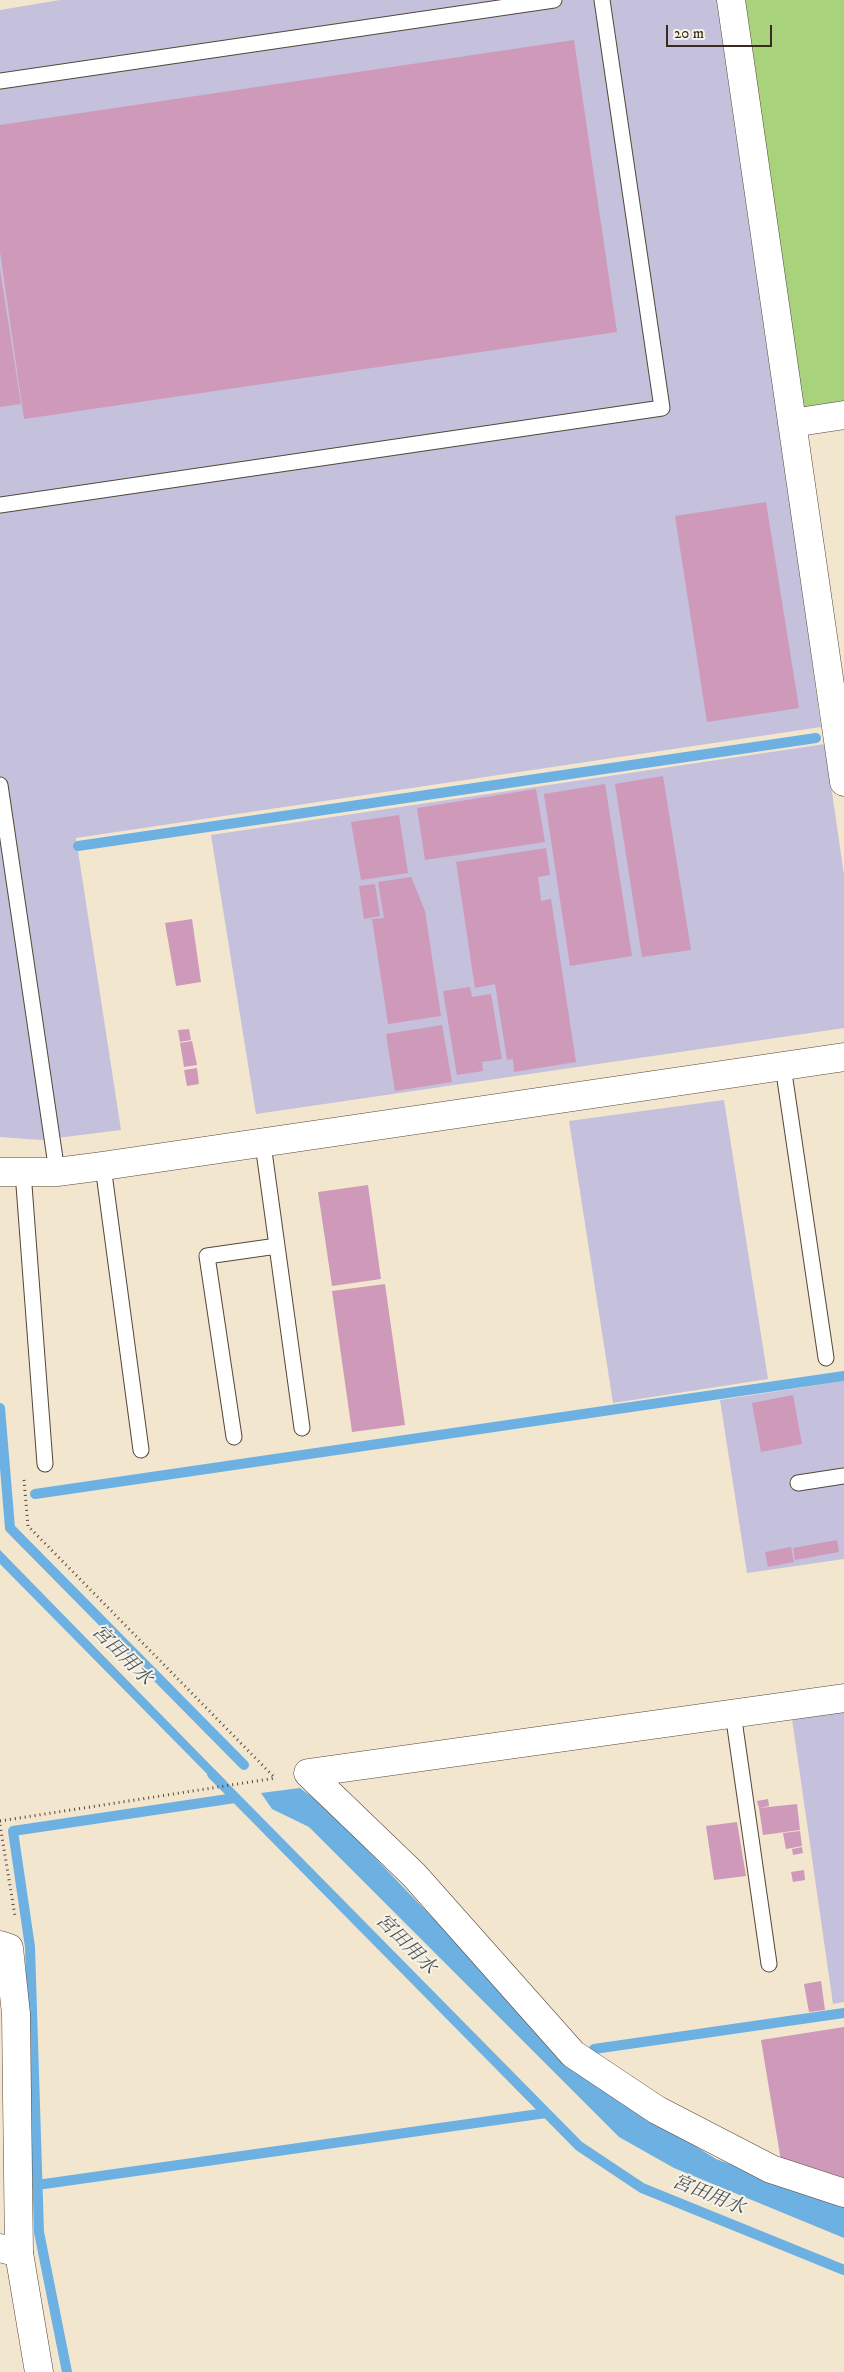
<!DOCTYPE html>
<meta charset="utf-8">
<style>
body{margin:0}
#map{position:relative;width:844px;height:2372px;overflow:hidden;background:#f3e6cf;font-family:"IM FELL DW Pica",serif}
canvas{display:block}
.scale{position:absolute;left:666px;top:25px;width:106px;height:22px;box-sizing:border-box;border:2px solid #3b2a1e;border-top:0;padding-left:6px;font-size:15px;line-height:18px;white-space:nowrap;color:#3b2a1e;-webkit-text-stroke:4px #f7f3e8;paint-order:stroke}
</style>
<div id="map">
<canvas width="844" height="2372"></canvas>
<div class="scale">20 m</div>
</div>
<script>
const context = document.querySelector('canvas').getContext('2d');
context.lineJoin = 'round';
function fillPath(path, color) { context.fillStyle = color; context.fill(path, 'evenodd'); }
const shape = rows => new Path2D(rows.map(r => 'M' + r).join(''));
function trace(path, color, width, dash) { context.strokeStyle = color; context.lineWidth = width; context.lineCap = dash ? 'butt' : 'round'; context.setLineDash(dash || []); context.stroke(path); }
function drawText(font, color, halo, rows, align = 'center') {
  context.font = font + ' "IM FELL DW Pica","Noto Serif JP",serif'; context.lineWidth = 4; context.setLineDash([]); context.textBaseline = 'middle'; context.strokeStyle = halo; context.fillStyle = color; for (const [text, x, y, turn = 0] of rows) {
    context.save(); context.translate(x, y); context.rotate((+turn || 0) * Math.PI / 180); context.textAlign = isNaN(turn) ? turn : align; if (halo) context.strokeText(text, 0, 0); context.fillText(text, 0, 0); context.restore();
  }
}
fillPath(shape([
 [60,0,722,0,821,727,76,838,121,1130,41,1140,0,1137,0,10],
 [825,744,844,875,844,1028,256,1114,211,835],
 [724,1100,768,1379,613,1403,569,1121],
 [844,1381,844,1559,747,1573,720,1400],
 [844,1711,844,2002,833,2004,792,1719]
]), '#c5c0db');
fillPath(shape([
 [738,0,844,0,844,405,808,410,797,405]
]), '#a9d27d');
fillPath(shape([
 [0,1550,227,1782,217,1784,0,1564],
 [300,1788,326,1807,588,2079,716,2159,844,2206,844,2238,674,2168,619,2137,309,1827,272,1809,261,1793]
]), '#6cb1e2');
trace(shape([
 [78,846,816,738],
 [0,1408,10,1528,244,1765],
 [35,1494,844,1376],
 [212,1774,579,2146,642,2188,844,2270],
 [594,2049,844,2013],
 [37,2185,546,2113],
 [67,2372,39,2232,30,1947,13,1831,235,1798]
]), '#6cb1e2', 10);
fillPath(shape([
 [574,40,617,332,24,419,0,252,0,125],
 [0,269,21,404,0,407],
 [766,502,799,708,707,722,675,516],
 [663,776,691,950,642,957,615,784],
 [605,784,632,956,570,966,544,794],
 [536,789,545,842,425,860,417,808],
 [399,815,408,873,361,880,351,822],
 [546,848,550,875,538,877,541,901,551,899,576,1062,514,1072,513,1059,507,1060,495,984,475,988,456,862],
 [411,877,425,911,441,1016,388,1024,372,919,384,918,378,882],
 [375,884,380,916,364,919,359,886],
 [192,919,201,982,176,986,165,923],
 [470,987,472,997,491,994,502,1059,482,1062,483,1071,457,1075,443,991],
 [442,1025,452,1082,395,1091,386,1034],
 [189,1029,191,1040,180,1042,178,1030],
 [192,1041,197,1065,184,1067,180,1043],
 [197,1068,199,1084,187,1086,184,1070],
 [368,1185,381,1279,332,1286,318,1192],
 [385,1284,405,1425,352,1432,332,1291],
 [793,1395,802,1444,761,1452,752,1403],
 [837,1540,839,1552,795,1560,793,1548],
 [791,1547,794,1562,768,1567,765,1552],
 [768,1799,769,1806,759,1808,757,1801],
 [797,1804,800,1830,763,1835,759,1808],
 [737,1822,746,1876,714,1880,706,1826],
 [800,1831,802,1846,786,1849,783,1833],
 [802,1847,803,1853,793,1855,792,1849],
 [804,1870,805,1880,793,1882,791,1872],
 [821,1981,825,2010,809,2012,804,1984],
 [844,2027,844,2182,781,2161,761,2040]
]), '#cf99ba');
const lane = shape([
 [0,81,554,0],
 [0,505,662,408,602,0],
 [0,785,57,1172],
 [783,1066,826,1358],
 [263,1144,302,1428],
 [103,1166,141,1450],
 [23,1172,45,1464],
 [234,1437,207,1256,277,1246],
 [798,1483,844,1476],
 [733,1713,769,1964]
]);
const street = shape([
 [731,0,844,782],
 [792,423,844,415],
 [844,1698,308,1773,414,1875,573,2054,657,2110,771,2169,844,2193],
 [0,1945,9,1948,16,2014,19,2253,39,2372]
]);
const secondary = shape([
 [0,1172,57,1172,103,1166,844,1057],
 [0,2248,19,2253]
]);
trace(lane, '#574639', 17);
trace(street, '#574639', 29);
trace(secondary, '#574639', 29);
trace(shape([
 [24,1480,28,1526,275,1778],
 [0,1821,276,1778],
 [0,1825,15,1916]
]), '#574639', 3, [1, 4]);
trace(lane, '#fff', 15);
trace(street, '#fff', 28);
trace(secondary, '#fff', 28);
drawText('italic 19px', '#4a5259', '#f7f3e8', [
 ["宮田用水",121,1656,45],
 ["宮田用水",405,1945,45],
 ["宮田用水",708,2196,22]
]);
</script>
